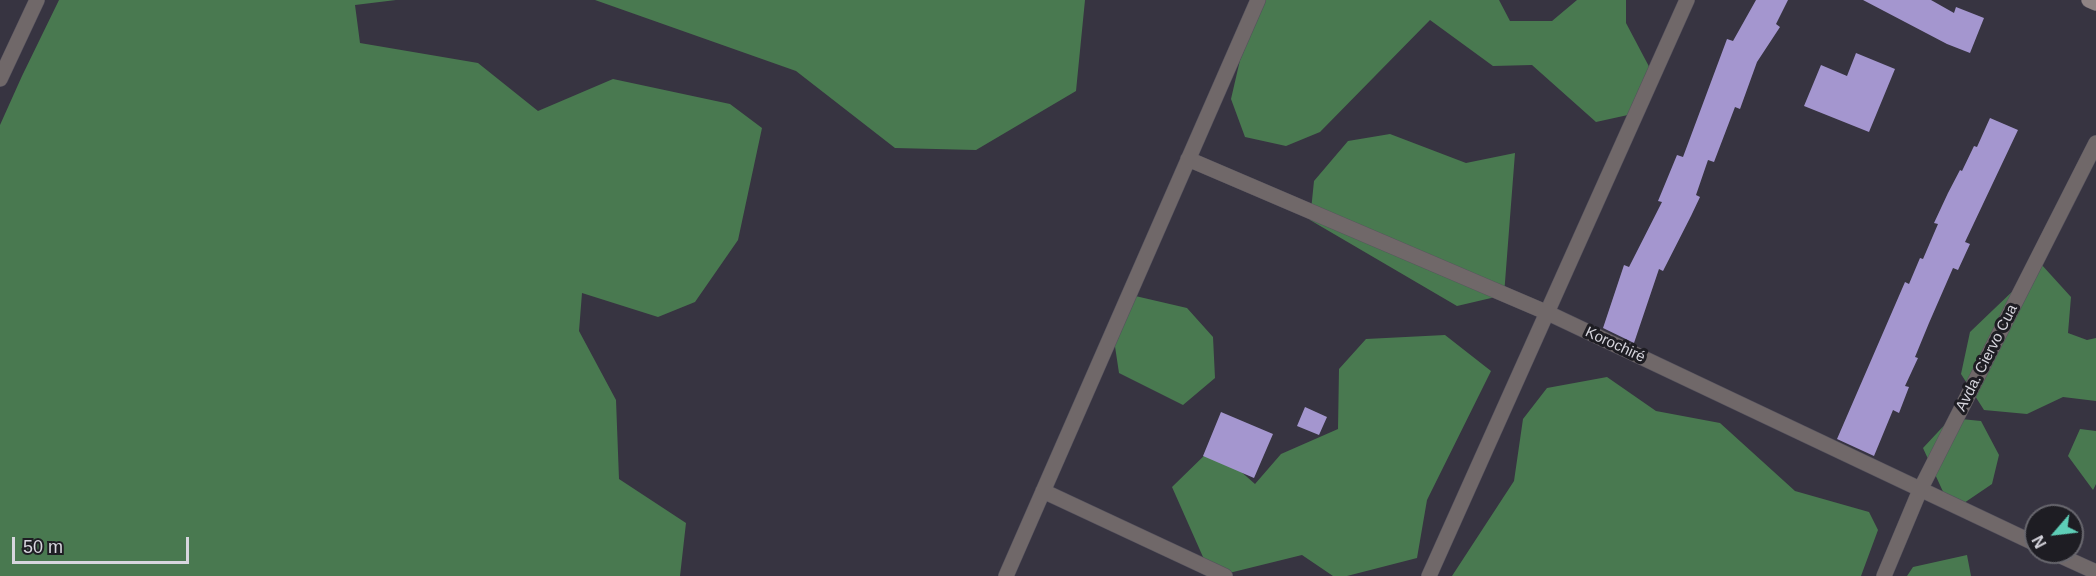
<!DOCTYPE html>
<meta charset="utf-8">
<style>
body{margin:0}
#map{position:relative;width:2096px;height:576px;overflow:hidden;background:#373441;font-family:Arial,sans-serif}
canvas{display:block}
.north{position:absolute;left:2024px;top:504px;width:60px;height:60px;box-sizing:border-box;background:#1e1d23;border:2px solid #68676e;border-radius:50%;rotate:242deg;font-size:16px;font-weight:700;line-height:24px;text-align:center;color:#d7d6de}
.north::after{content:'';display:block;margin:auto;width:21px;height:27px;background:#5eceb7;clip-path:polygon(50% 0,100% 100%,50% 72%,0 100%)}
.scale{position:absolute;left:12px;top:537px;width:177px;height:27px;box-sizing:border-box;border:3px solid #d7d6de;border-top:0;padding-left:8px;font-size:18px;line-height:21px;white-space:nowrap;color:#d7d6de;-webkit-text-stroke:4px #1e1d23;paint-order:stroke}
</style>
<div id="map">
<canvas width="2096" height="576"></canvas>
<div class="north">N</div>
<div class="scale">50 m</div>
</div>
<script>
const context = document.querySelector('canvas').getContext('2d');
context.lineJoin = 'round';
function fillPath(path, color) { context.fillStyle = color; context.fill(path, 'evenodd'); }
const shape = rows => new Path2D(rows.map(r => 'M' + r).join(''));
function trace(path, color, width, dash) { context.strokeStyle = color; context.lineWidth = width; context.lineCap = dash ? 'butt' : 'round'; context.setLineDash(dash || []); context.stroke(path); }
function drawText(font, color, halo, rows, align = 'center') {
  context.font = font + ' Arial,sans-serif'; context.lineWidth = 6; context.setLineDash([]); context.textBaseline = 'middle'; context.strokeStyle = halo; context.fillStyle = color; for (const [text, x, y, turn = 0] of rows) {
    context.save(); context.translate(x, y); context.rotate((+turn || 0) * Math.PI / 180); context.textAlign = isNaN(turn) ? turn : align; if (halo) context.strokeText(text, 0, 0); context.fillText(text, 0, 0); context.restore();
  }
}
fillPath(shape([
 [59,0,396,0,355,5,360,43,478,63,538,111,613,79,730,104,762,128,738,240,695,302,658,317,582,293,579,331,616,400,619,479,686,523,680,576,0,576,0,125,22,76],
 [595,0,1085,0,1076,91,976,150,895,148,796,71],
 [1265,0,1499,0,1510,21,1552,21,1577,0,1626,0,1626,23,1654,76,1637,113,1596,122,1532,65,1493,66,1430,20,1320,132,1286,146,1245,137,1231,99,1240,60],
 [1390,134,1466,163,1515,153,1504,295,1457,306,1310,220,1314,181,1348,141],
 [2041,264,2071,297,2068,333,2087,340,2096,338,2096,401,2063,397,2027,414,1984,410,1961,374,1970,332],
 [1131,295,1187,308,1213,337,1215,378,1183,405,1119,373,1113,333],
 [1445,335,1491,371,1427,500,1417,558,1347,576,1333,576,1302,555,1225,574,1207,566,1172,487,1213,447,1255,484,1281,454,1338,429,1339,369,1366,339],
 [1607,377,1656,411,1720,423,1795,491,1869,512,1878,530,1861,576,1452,576,1514,481,1523,419,1547,388],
 [1951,418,1981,421,1999,455,1992,484,1964,503,1945,496,1923,448],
 [2080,429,2096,431,2096,484,2093,490,2068,456],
 [1967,555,1971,576,1907,576,1913,567]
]), '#497950');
fillPath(shape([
 [1756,0,1788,0,1776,24,1780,27,1757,62,1740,109,1735,107,1714,162,1708,160,1696,195,1700,197,1691,216,1663,271,1659,269,1634,343,1603,328,1624,265,1629,267,1662,202,1658,201,1677,155,1683,157,1727,39,1733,41],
 [1863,0,1931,0,1954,13,1956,7,1984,18,1970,53,1947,44],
 [1856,53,1895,69,1869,132,1804,106,1821,65,1847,76],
 [1990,118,2018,130,1965,242,1970,244,1958,270,1953,268,1929,323,1915,357,1918,358,1905,386,1909,387,1899,413,1893,410,1874,456,1837,439,1905,282,1909,284,1920,258,1923,259,1938,224,1934,223,1948,193,1960,170,1962,171,1974,146,1977,147],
 [1305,407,1327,417,1319,435,1297,426],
 [1221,412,1273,434,1254,478,1203,456]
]), '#a496cf');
const street = shape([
 [0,79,37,0],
 [1188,159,1548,313,2036,544],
 [1043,491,1225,576],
 [2052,552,2096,572],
 [1006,576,1258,0],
 [1429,576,1687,0],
 [1884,576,1920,490,2096,143]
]);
const secondary = shape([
 [2089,0,2096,3]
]);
trace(street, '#54515d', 16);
trace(secondary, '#54515d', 16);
trace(street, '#706869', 15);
trace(secondary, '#908485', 15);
drawText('15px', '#d7d6de', '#1e1d23', [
 ["Korochiré",1615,345,25],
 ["Avda. Ciervo Cua",1987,358,-63]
]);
</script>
